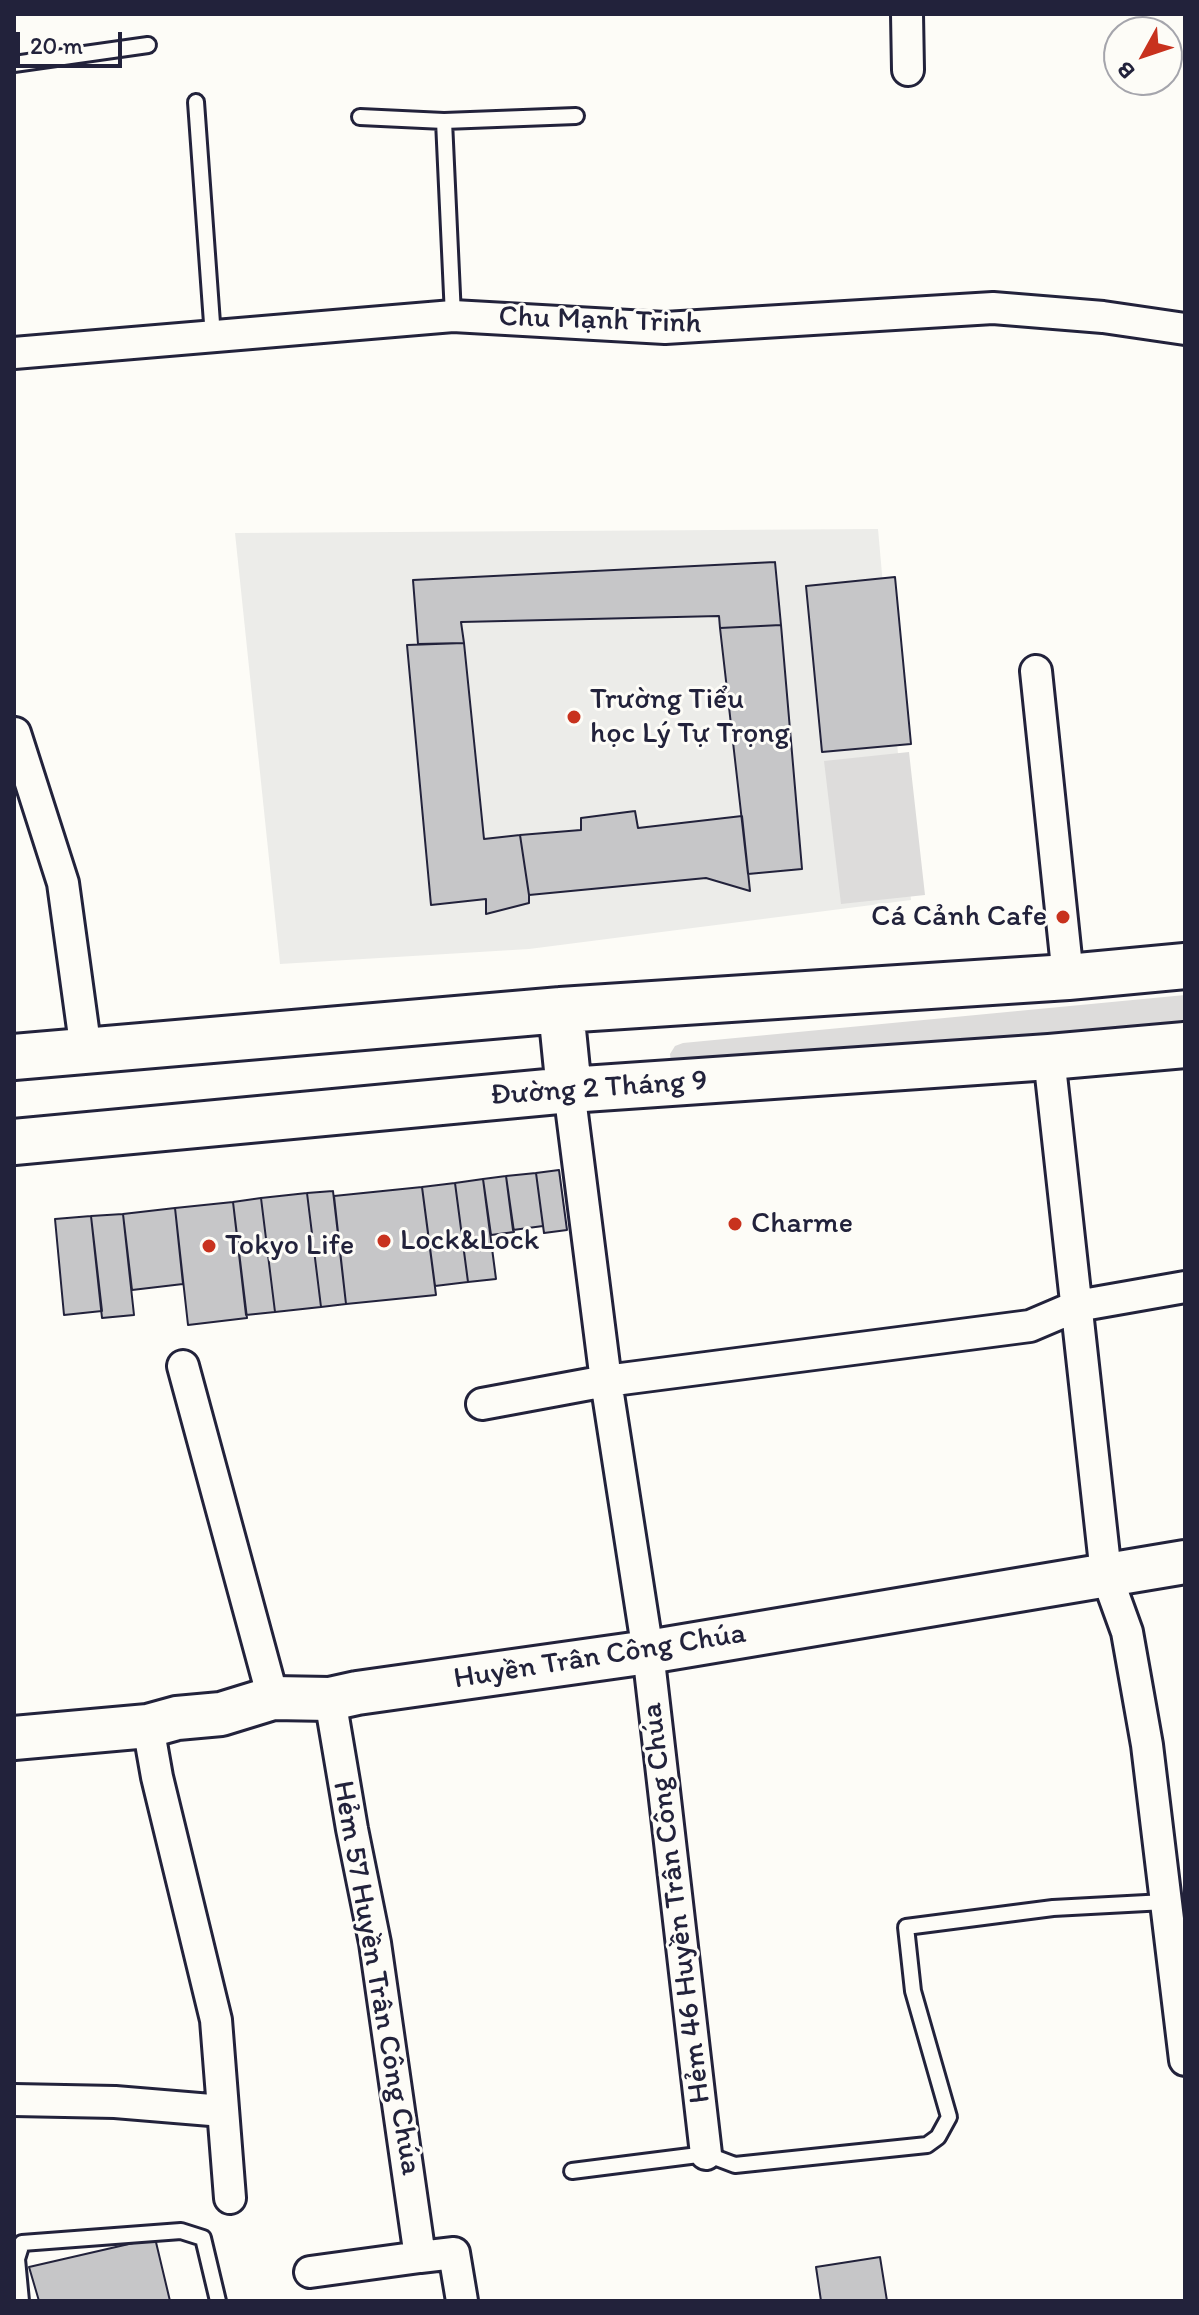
<!DOCTYPE html>
<meta charset="utf-8">
<style>
body{margin:0}
#map{position:relative;width:1199px;height:2315px;overflow:hidden;background:#fdfcf7;font-family:Itim,sans-serif}
canvas{display:block}
.frame{position:absolute;inset:0;border:16px solid #22223b;pointer-events:none}
.north{position:absolute;left:1103px;top:16px;width:80px;height:80px;box-sizing:border-box;background:#fdfcf7;border:2px solid #a5a5ac;border-radius:50%;rotate:230deg;font-size:22px;font-weight:700;line-height:32px;text-align:center;color:#22223b}
.north::after{content:'';display:block;margin:auto;width:28px;height:36px;background:#c8321e;clip-path:polygon(50% 0,100% 100%,50% 72%,0 100%)}
.scale{position:absolute;left:16px;top:32px;width:106px;height:36px;box-sizing:border-box;border:4px solid #22223b;border-top:0;padding-left:10px;font-size:24px;line-height:28px;white-space:nowrap;color:#22223b;-webkit-text-stroke:6px #fdfcf7;paint-order:stroke}
</style>
<div id="map">
<canvas width="1199" height="2315"></canvas>
<div class="frame"></div>
<div class="north">B</div>
<div class="scale">20 m</div>
</div>
<script>
const context = document.querySelector('canvas').getContext('2d');
context.lineJoin = 'round';
function fillPath(path, color) { context.fillStyle = color; context.fill(path, 'evenodd'); }
const shape = rows => new Path2D(rows.map(r => 'M' + r).join(''));
function trace(path, color, width, dash) { context.strokeStyle = color; context.lineWidth = width; context.lineCap = dash ? 'butt' : 'round'; context.setLineDash(dash || []); context.stroke(path); }
function drawText(font, color, halo, rows, align = 'center') {
  context.font = font + ' Itim,sans-serif'; context.lineWidth = 6; context.setLineDash([]); context.textBaseline = 'middle'; context.strokeStyle = halo; context.fillStyle = color; for (const [text, x, y, turn = 0] of rows) {
    context.save(); context.translate(x, y); context.rotate((+turn || 0) * Math.PI / 180); context.textAlign = isNaN(turn) ? turn : align; if (halo) context.strokeText(text, 0, 0); context.fillText(text, 0, 0); context.restore();
  }
}
fillPath(shape([
 [878,529,911,900,529,949,280,964,235,533]
]), '#ecece9');
fillPath(shape([
 [909,752,925,895,841,904,824,761],
 [1185,995,1185,1022,686,1070,671,1063,670,1054,675,1046,683,1043]
]), '#dddcdb');
const building = shape([
 [775,562,781,625,720,628,719,616,461,622,464,643,418,644,413,580,775,562],
 [895,577,911,744,822,752,806,586,895,577],
 [781,625,802,869,748,874,720,628,781,625],
 [464,643,484,839,520,835,529,895,529,903,486,914,486,899,431,905,407,645,464,643],
 [635,811,638,828,742,816,750,891,706,878,529,895,520,835,581,830,581,818,635,811],
 [559,1170,567,1230,544,1233,536,1173,559,1170],
 [536,1173,543,1226,513,1230,506,1176,536,1173],
 [506,1176,514,1232,491,1235,483,1179,506,1176],
 [483,1179,496,1279,468,1282,455,1183,483,1179],
 [455,1183,468,1282,435,1286,422,1187,455,1183],
 [422,1187,436,1295,346,1304,334,1196,422,1187],
 [333,1191,346,1304,321,1307,307,1193,333,1191],
 [307,1193,321,1307,275,1312,261,1198,307,1193],
 [261,1198,275,1312,246,1315,233,1202,261,1198],
 [233,1202,247,1318,188,1325,175,1208,233,1202],
 [175,1208,183,1284,132,1290,123,1214,175,1208],
 [123,1214,134,1315,102,1318,91,1216,123,1214],
 [91,1216,102,1311,64,1315,55,1219,91,1216],
 [155,2238,170,2301,39,2301,29,2267,155,2238],
 [880,2257,887,2301,821,2301,816,2267,880,2257]
]);
fillPath(building, '#c6c6c8');
trace(building, '#22223b', 2);
const lane = shape([
 [14,64,148,45],
 [196,102,213,337],
 [360,117,444,121],
 [453,316,444,121,576,116],
 [572,2171,706,2154,735,2165,927,2145,938,2137,949,2117,913,1991,906,1927,1053,1908,1165,1902],
 [21,2301,17,2259,22,2243,181,2231,203,2238,218,2301]
]);
const street = shape([
 [907,14,908,70],
 [14,353,453,316,665,328,993,308,1103,317,1185,329],
 [1036,671,1068,977],
 [15,733,63,883,86,1051],
 [1049,1057,1106,1574,1127,1632,1147,1745,1185,2060],
 [569,1090,606,1381,648,1652,706,2154],
 [183,1366,273,1698],
 [482,1404,606,1381,1030,1326,1077,1306,1185,1287],
 [330,1699,352,1829,375,1943,420,2257,454,2253,462,2301],
 [148,1726,157,1777,216,2020,230,2198],
 [14,2100,115,2102,223,2111],
 [310,2272,420,2257]
]);
const secondary = shape([
 [14,1738,148,1726,177,1718,221,1714,273,1698,330,1699,357,1693,648,1652,1185,1562]
]);
const primary = shape([
 [561,1010,569,1090],
 [14,1057,561,1010,1068,977,1185,966],
 [14,1142,569,1090,1049,1057,1185,1045]
]);
trace(lane, '#22223b', 20);
trace(street, '#22223b', 36);
trace(secondary, '#22223b', 48);
trace(primary, '#22223b', 50);
trace(lane, '#fdfcf7', 14);
trace(street, '#fdfcf7', 30);
trace(secondary, '#fdfcf7', 42);
trace(primary, '#fdfcf7', 44);
for (const [x, y, r, color] of [
 [574,717,8,"#c8321e"],
 [1063,917,8,"#c8321e"],
 [735,1224,8,"#c8321e"],
 [384,1241,8,"#c8321e"],
 [209,1246,8,"#c8321e"]
]) { const dot = new Path2D(); dot.arc(x, y, r, 0, 2 * Math.PI); context.fillStyle = color; context.fill(dot); trace(dot, '#fdfcf7', 3); }
drawText('30px', '#22223b', '#fdfcf7', [
 ["Chu Mạnh Trinh",600,321,2],
 ["Đường 2 Tháng 9",599,1089,-4],
 ["Huyền Trân Công Chúa",600,1657,-9],
 ["Hẻm 46 Huyền Trân Công Chúa",677,1903,-97],
 ["Hẻm 57 Huyền Trân Công Chúa",376,1978,80]
]);
drawText('30px', '#22223b', '#fdfcf7', [
 ["Trường Tiểu",590,700],
 ["học Lý Tự Trọng",590,734],
 ["Cá Cảnh Cafe",1047,917,"right"],
 ["Charme",751,1224],
 ["Lock&Lock",400,1241],
 ["Tokyo Life",225,1246]
], 'left');
</script>
